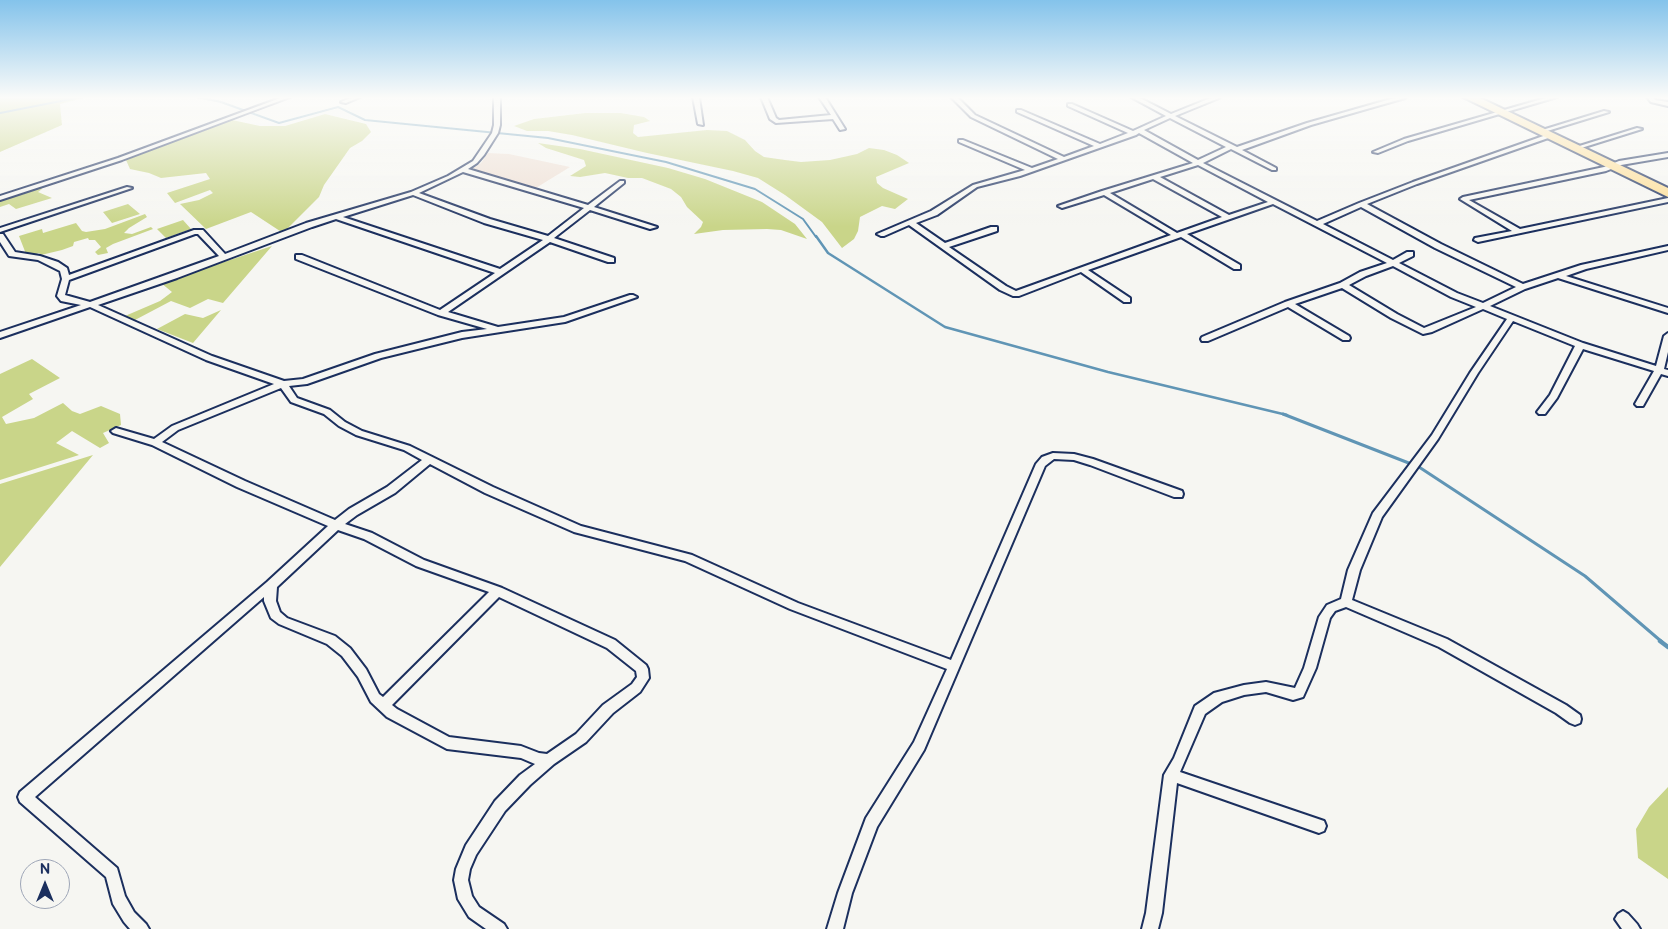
<!DOCTYPE html>
<style>
body{margin:0}
#map{position:relative;width:1668px;height:929px;overflow:hidden;background:#f6f6f2;font-family:"Balsamiq Sans",sans-serif}
canvas{display:block}
.north{position:absolute;left:20px;top:859px;width:50px;height:50px;box-sizing:border-box;background:#f6f6f2;border:1px solid #9ea6b7;border-radius:50%;rotate:0deg;font-size:14px;font-weight:700;line-height:20px;text-align:center;color:#1b2f5e}
.north::after{content:'';display:block;margin:auto;width:18px;height:22px;background:#1b2f5e;clip-path:polygon(50% 0,100% 100%,50% 72%,0 100%)}
</style>
<div id="map">
<canvas width="1668" height="929"></canvas>
<div class="north">N</div>
</div>
<script>
const context = document.querySelector('canvas').getContext('2d');
context.lineJoin = 'round';
function fillPath(path, color) { context.fillStyle = color; context.fill(path, 'evenodd'); }
const shape = rows => new Path2D(rows.map(r => 'M' + r).join(''));
function trace(path, color, width, dash) { context.strokeStyle = color; context.lineWidth = width; context.lineCap = dash ? 'butt' : 'round'; context.setLineDash(dash || []); context.stroke(path); }
fillPath(shape([
 [488,153,509,154,570,167,531,191,468,172,481,163]
]), '#eedfd4');
fillPath(shape([
 [0,97,87,97,60,104,62,125,0,152],
 [585,113,621,113,644,117,650,121,634,125,633,133,638,137,707,130,727,131,745,140,755,151,764,157,785,160,801,162,830,160,857,154,869,148,884,150,897,155,909,163,876,177,877,183,883,188,908,199,895,209,882,206,860,217,858,231,854,239,842,248,822,222,785,195,758,178,733,171,647,153,572,135,548,131,527,131,514,126,534,119],
 [325,114,366,124,371,132,362,141,350,148,324,185,319,197,283,233,251,212,206,229,180,204,199,200,213,193,210,190,175,203,167,193,210,179,206,173,161,178,149,173,130,169,126,160,232,120,260,126,285,126],
 [538,143,580,149,668,168,705,179,762,202,795,224,807,239,781,230,767,229,723,230,694,234,701,227,703,222,687,207,681,197,671,189,642,178,628,178,605,173,580,177,570,176,586,166,584,160,546,148],
 [41,187,42,189,38,192,52,198,16,209,9,204,0,207,0,200],
 [128,204,140,214,112,223,103,212],
 [145,214,147,217,129,228,124,233,132,234,151,227,153,229,113,244,106,248,108,253,98,255,95,252,101,247,95,240,89,240,88,238,74,242,73,246,62,250,41,255,39,253,33,255,26,254,19,236,42,229,43,233,76,223,82,231,86,232,105,229],
 [183,220,191,229,166,238,157,229],
 [272,246,223,303,208,299,190,308,171,301,135,320,125,316,160,301,172,292,161,283],
 [221,310,193,343,157,329,185,314,203,318],
 [32,359,60,378,29,394,33,399,2,417,6,424,34,418,63,403,72,411,80,414,101,406,120,414,121,425,103,433,109,443,100,448,72,431,56,443,79,455,0,480,0,374],
 [93,455,0,567,0,484],
 [1668,787,1668,879,1638,858,1636,829,1649,807]
]), '#c9d589');
trace(shape([
 [197,97,221,102,279,123,338,107,365,120,548,138,666,162,755,189,803,219,816,237],
 [0,113,81,97]
]), '#6095b5', 2);
trace(shape([
 [816,236,828,253,945,327,1108,372,1287,415]
]), '#6095b5', 2.5);
trace(shape([
 [1283,414,1419,467,1585,576,1662,642]
]), '#6095b5', 3);
trace(shape([
 [1660,641,1668,647]
]), '#6095b5', 4.5);
const street = shape([
 [283,97,290,97,122,160,0,200,0,196,118,158,283,97],
 [353,97,360,97,346,103,341,102,353,97],
 [494,97,500,97,500,125,498,133,484,155,477,163,468,169,588,205,620,181,624,181,624,183,594,207,657,227,650,229,590,210,554,238,614,258,614,262,608,262,550,242,448,312,498,327,564,317,630,295,633,295,637,297,565,322,462,338,381,358,307,384,289,386,297,398,330,410,345,422,362,431,410,446,493,487,581,526,692,555,798,603,951,660,1036,464,1042,457,1053,453,1074,454,1093,459,1182,491,1183,494,1182,497,1174,497,1090,465,1074,460,1054,459,1045,466,924,750,877,827,852,893,843,929,827,929,838,893,866,818,914,742,947,669,790,609,685,561,574,532,485,493,430,464,395,493,357,515,345,524,372,533,424,560,502,588,615,640,646,665,648,669,649,678,640,692,613,713,586,742,554,764,530,785,505,811,476,855,470,869,468,880,472,896,479,907,504,924,507,929,486,929,469,917,458,899,454,880,456,869,466,845,495,801,520,775,535,764,521,758,447,749,387,717,371,702,358,677,342,656,327,644,279,624,271,618,264,601,264,597,35,797,117,868,125,896,134,912,146,924,149,929,130,929,124,922,113,904,106,877,20,802,18,797,20,792,267,582,328,526,237,487,152,445,113,433,111,431,116,428,154,439,172,426,274,384,206,360,90,307,0,338,0,332,81,305,61,301,57,296,62,279,60,271,38,260,9,256,0,242,0,234,3,234,15,252,40,256,58,262,67,268,69,275,194,230,203,230,225,254,306,223,411,192,448,176,473,161,492,133,494,125,494,97],
 [463,172,584,208,548,236,490,219,419,193,463,172],
 [413,195,484,223,543,240,500,269,343,217,413,195],
 [336,219,495,273,440,310,302,255,296,255,296,259,438,315,487,329,462,332,375,354,303,379,284,381,212,356,98,305,177,278,312,227,336,219],
 [195,234,198,234,219,256,90,302,65,295,69,280,195,234],
 [281,388,291,402,324,414,339,426,356,435,404,450,422,460,387,487,349,509,335,520,245,481,162,442,178,430,281,388],
 [338,530,364,539,416,566,489,592,383,697,379,694,366,669,350,648,335,636,287,618,280,612,276,601,277,587,338,530],
 [499,597,607,648,636,671,637,677,632,684,603,705,576,734,547,754,539,753,521,746,449,737,397,709,392,705,499,597],
 [693,97,699,97,703,125,698,124,693,97],
 [761,97,767,97,776,118,779,120,831,115,819,97,825,97,845,129,840,130,833,119,776,123,770,119,761,97],
 [951,97,957,97,975,115,1064,157,1094,146,1017,112,1017,110,1021,110,1100,144,1128,133,1068,106,1068,104,1072,104,1133,131,1166,116,1131,97,1138,97,1171,114,1213,97,1220,97,1219,98,1175,116,1237,147,1307,123,1398,97,1406,97,1405,98,1311,125,1242,150,1276,168,1276,170,1272,170,1231,149,1203,163,1317,221,1359,203,1413,182,1549,134,1551,135,1551,137,1417,184,1367,204,1441,244,1523,284,1581,265,1668,246,1668,250,1586,269,1566,276,1668,308,1668,313,1558,278,1525,289,1490,306,1583,343,1656,366,1664,336,1668,333,1668,352,1664,369,1668,370,1668,376,1661,374,1643,406,1637,406,1635,404,1654,371,1583,349,1557,398,1545,414,1539,414,1537,412,1550,395,1575,346,1513,321,1478,373,1438,439,1382,517,1360,570,1352,600,1447,639,1566,705,1580,715,1581,719,1580,723,1575,725,1570,723,1556,713,1439,647,1346,607,1335,611,1330,618,1316,668,1303,697,1293,700,1266,692,1244,695,1222,702,1205,714,1180,772,1324,821,1326,826,1324,831,1319,833,1177,783,1162,913,1158,929,1142,929,1146,913,1164,775,1174,758,1195,706,1214,693,1244,685,1266,682,1295,688,1304,668,1319,617,1327,605,1341,599,1348,570,1373,513,1432,435,1470,373,1507,319,1483,309,1432,332,1423,334,1391,318,1342,288,1295,304,1349,336,1350,338,1349,340,1343,340,1288,307,1208,341,1202,341,1201,339,1202,337,1285,302,1340,283,1360,272,1387,263,1273,204,1187,234,1240,265,1240,269,1234,269,1181,237,1088,270,1130,298,1130,302,1124,302,1081,272,1019,296,1013,296,1000,290,909,225,884,236,881,236,877,234,931,211,973,185,1025,170,959,142,959,140,963,140,1032,168,1058,159,971,117,951,97],
 [1170,118,1226,147,1198,160,1144,130,1170,118],
 [1139,133,1193,163,1102,191,1058,206,1062,208,1104,195,1171,235,1016,291,1006,286,949,247,997,231,997,227,991,227,945,243,916,223,937,215,977,187,1020,176,1136,135,1139,133],
 [1198,165,1268,202,1229,215,1160,177,1198,165],
 [1153,179,1222,217,1177,233,1110,193,1153,179],
 [1361,207,1435,248,1516,287,1483,303,1457,293,1399,263,1413,256,1413,252,1407,252,1393,260,1323,224,1361,207],
 [1393,266,1451,297,1476,307,1424,328,1397,314,1349,285,1366,276,1393,266],
 [1549,97,1557,97,1408,141,1378,153,1373,152,1404,139,1549,97],
 [1647,97,1653,97,1655,100,1668,102,1668,106,1651,102,1647,97],
 [1604,111,1609,112,1544,132,1539,131,1604,111],
 [1637,128,1642,129,1578,149,1573,148,1637,128],
 [1668,153,1668,157,1621,165,1606,171,1469,200,1520,229,1668,198,1668,202,1478,242,1474,240,1475,238,1512,231,1460,199,1463,197,1604,167,1619,161,1668,153],
 [127,187,132,188,0,232,0,228,127,187],
 [1623,911,1628,914,1637,924,1640,929,1622,929,1615,919,1618,914,1623,911]
]);
const highway = shape([
 [1463,97,1478,97,1668,188,1668,197,1463,97]
]);
trace(street, '#1b2f5e', 4);
trace(highway, '#1b2f5e', 4);
fillPath(street, '#f6f6f2');
fillPath(highway, '#fdde96');
const sky = context.createLinearGradient(0, 0, 0, 227);
sky.addColorStop(0, '#84c3eb');
sky.addColorStop(0.43, '#fbfbf9');
sky.addColorStop(1, '#fbfbf900');
context.fillStyle = sky;
context.fillRect(0, 0, 1668, 227);
</script>
